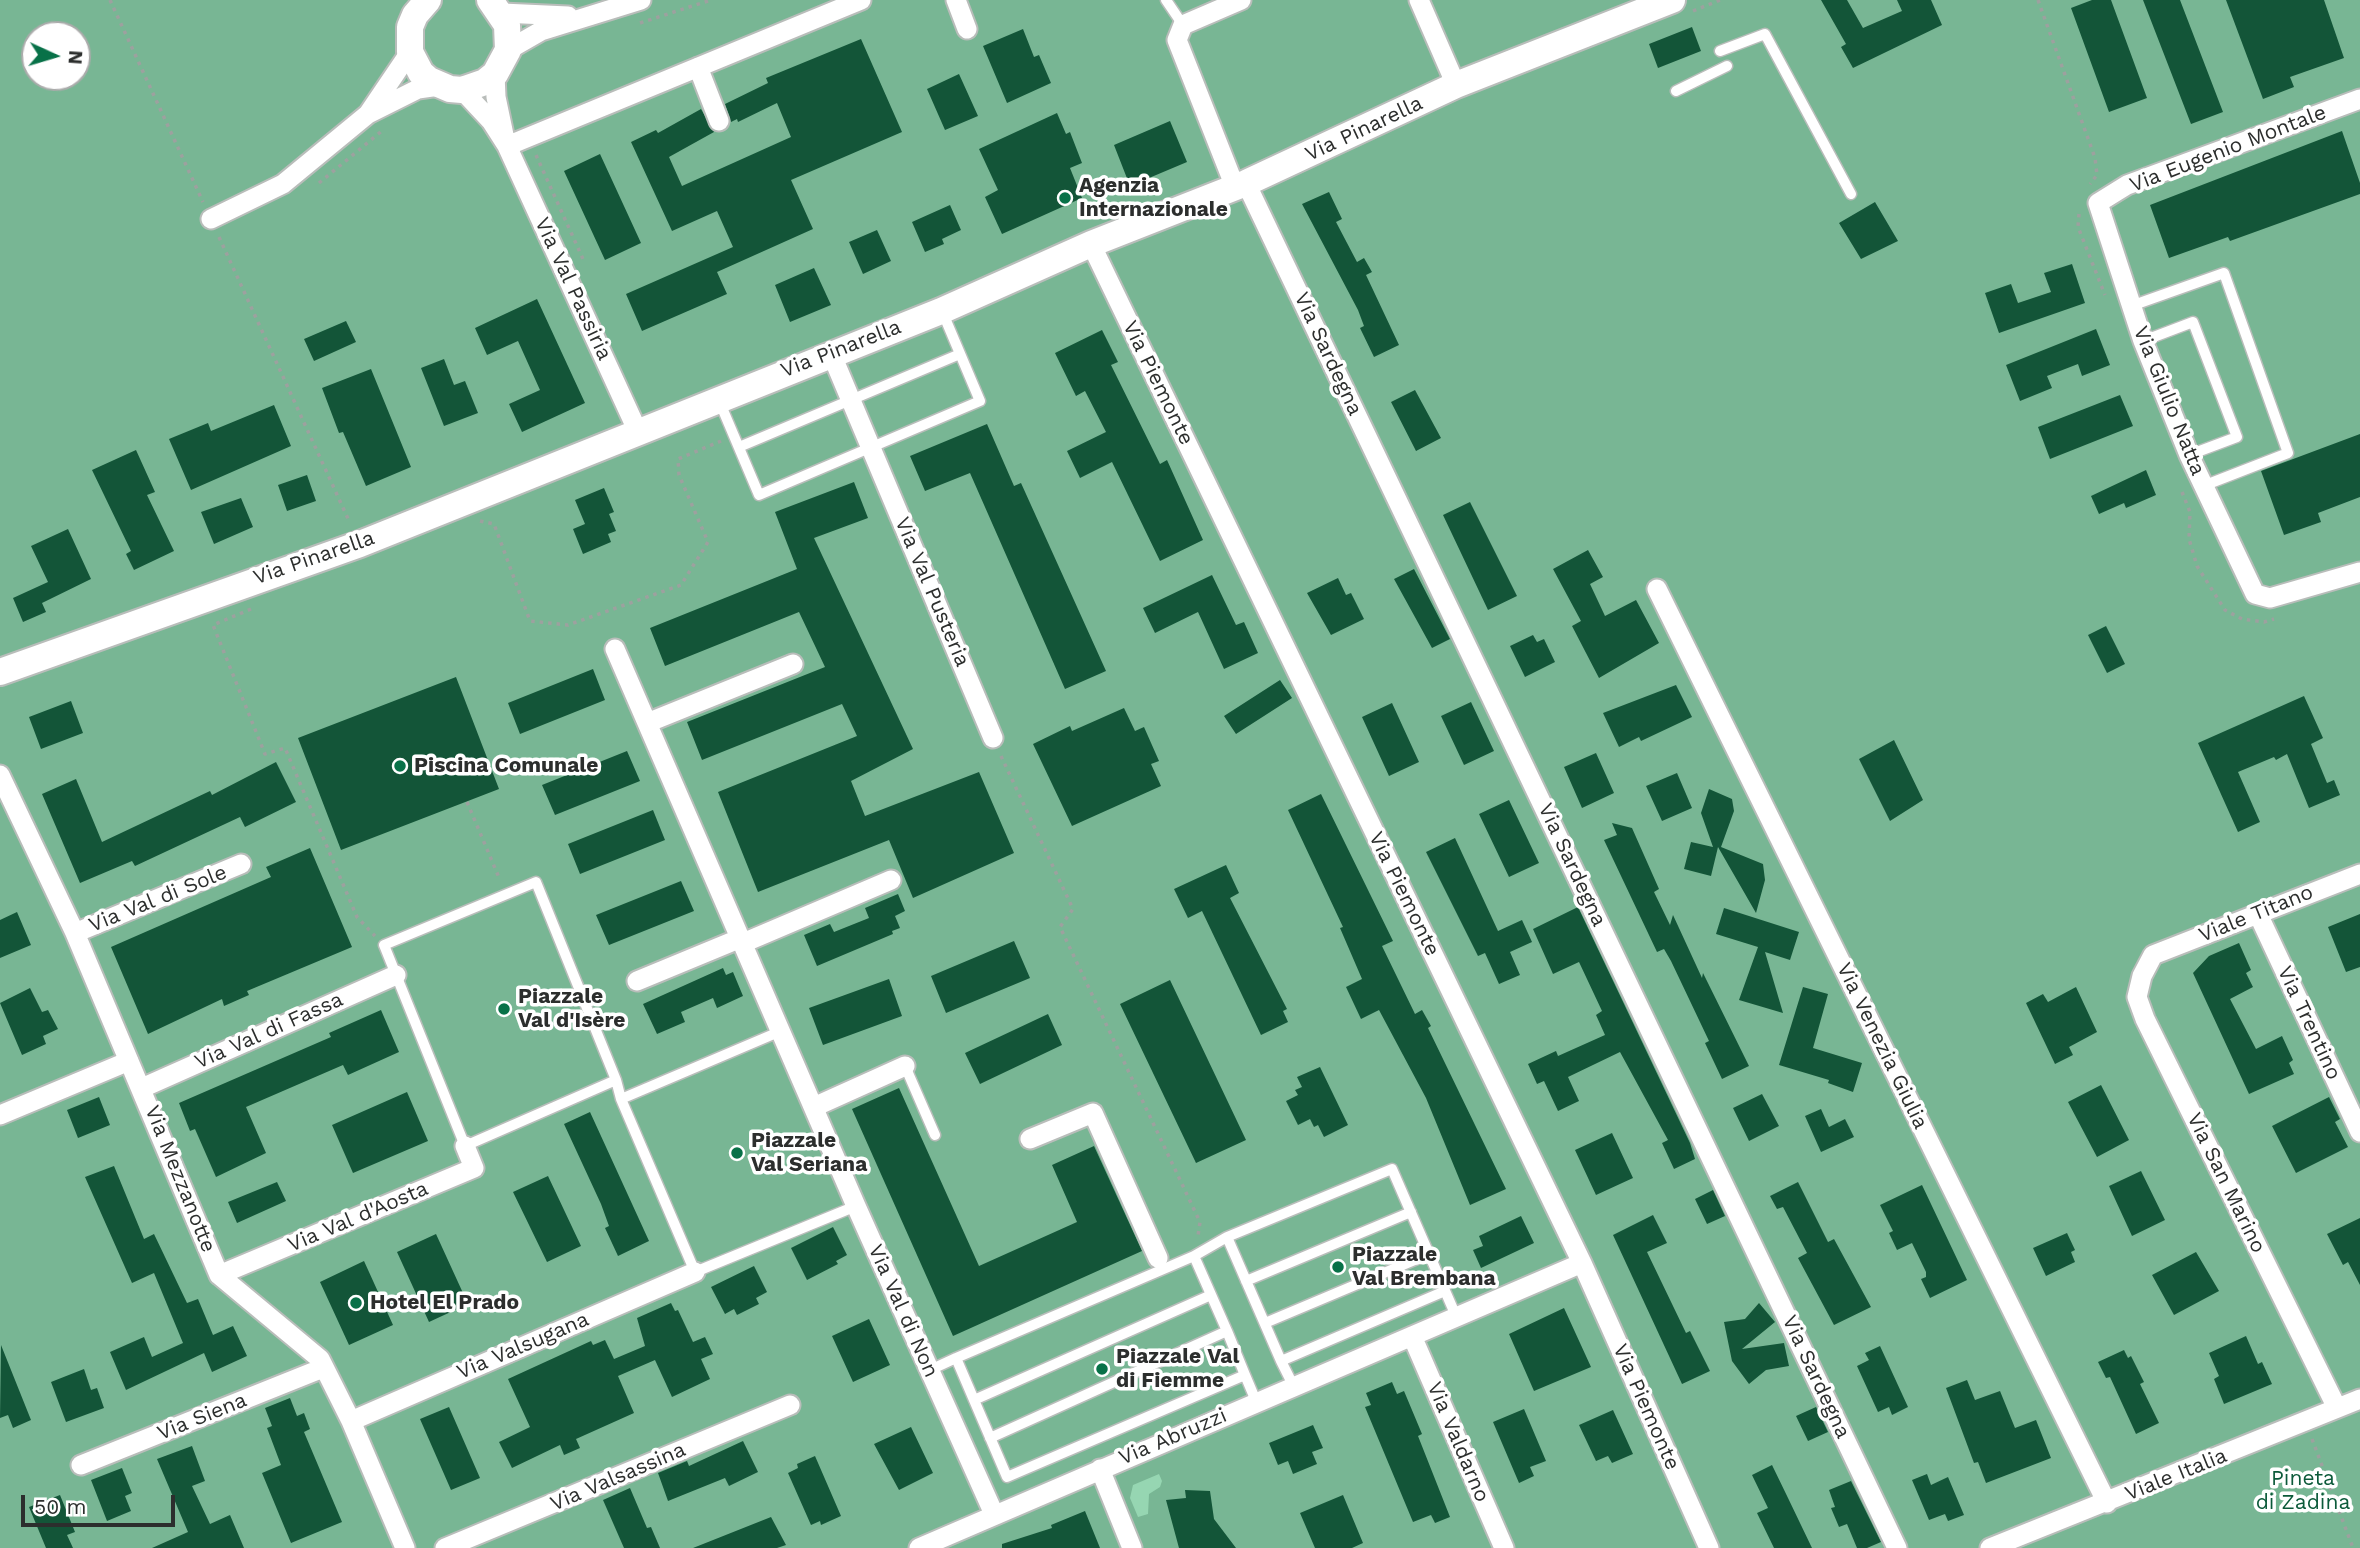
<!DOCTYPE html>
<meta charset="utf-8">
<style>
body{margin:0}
#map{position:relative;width:2360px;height:1548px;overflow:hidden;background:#e0e5e2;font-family:"Work Sans",sans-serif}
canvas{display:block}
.north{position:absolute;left:21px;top:21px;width:70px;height:70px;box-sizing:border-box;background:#fff;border:2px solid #ababab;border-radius:50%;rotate:94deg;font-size:19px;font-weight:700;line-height:28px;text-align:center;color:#2c2e2d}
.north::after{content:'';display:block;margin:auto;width:24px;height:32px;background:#087148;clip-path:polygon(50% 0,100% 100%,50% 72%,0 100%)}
.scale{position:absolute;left:21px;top:1495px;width:154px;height:32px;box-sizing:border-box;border:4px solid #2c2e2d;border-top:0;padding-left:9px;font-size:21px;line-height:24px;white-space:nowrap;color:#2c2e2d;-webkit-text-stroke:5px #fff;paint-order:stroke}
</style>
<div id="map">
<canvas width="2360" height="1548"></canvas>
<div class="north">N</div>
<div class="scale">50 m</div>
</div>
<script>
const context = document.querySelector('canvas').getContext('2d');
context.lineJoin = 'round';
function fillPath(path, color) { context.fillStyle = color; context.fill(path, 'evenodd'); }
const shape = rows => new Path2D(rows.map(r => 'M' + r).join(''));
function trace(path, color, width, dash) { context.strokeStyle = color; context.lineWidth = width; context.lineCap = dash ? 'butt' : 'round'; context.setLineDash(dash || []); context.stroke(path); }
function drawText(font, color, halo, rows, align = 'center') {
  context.font = font + ' "Work Sans",sans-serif'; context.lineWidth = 7; context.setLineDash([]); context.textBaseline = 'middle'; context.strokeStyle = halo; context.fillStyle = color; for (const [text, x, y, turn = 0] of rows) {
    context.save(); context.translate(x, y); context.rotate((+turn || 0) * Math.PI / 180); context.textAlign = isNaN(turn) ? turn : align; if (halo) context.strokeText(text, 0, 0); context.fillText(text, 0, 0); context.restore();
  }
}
fillPath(shape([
 [0,0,2360,0,2360,1548,0,1548],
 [35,35,77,35,77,77,35,77]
]), '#78b694');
fillPath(shape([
 [1159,1474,1162,1481,1160,1487,1149,1494,1148,1514,1138,1517,1130,1498,1133,1485]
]), '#96d6b2');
fillPath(shape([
 [1821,0,1847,0,1863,28,1902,11,1897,0,1931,0,1942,25,1853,68,1841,47,1846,44],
 [2092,0,2111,0,2147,98,2109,112,2071,8],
 [2143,0,2180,0,2223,112,2191,124],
 [2226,0,2324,0,2344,58,2290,77,2294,87,2263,99],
 [1692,27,1701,51,1658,68,1649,44],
 [1023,29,1034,57,1039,55,1051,83,1007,103,983,46],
 [861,39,902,132,791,180,813,229,717,272,727,294,642,331,626,294,733,247,717,211,672,231,631,142,656,130,658,133,701,109,714,132,669,157,682,186,791,137,777,103,738,122,737,119,731,122,725,104,768,83,766,78],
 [959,74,978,116,945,130,927,89],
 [1057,113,1066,134,1070,132,1082,163,1070,168,1082,198,1002,234,985,197,998,190,979,149],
 [1170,121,1187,162,1130,186,1114,145],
 [2342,131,2360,183,2360,194,2230,241,2228,237,2169,258,2150,205],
 [600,154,641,243,605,260,564,171],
 [1329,192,1342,219,1336,222,1357,262,1364,258,1372,272,1366,275,1399,345,1374,357,1360,328,1364,326,1358,310,1302,204],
 [1875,202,1898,241,1861,259,1839,223],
 [950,205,961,230,942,239,944,244,925,252,912,222],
 [877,230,891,261,863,274,849,242],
 [2072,264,2085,303,1999,333,1985,293,2011,284,2018,303,2051,292,2044,273],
 [814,268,831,305,790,322,775,285],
 [537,299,585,403,522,432,509,404,540,390,518,341,487,355,475,328],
 [346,321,356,342,314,361,304,339],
 [2096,329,2110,365,2082,376,2078,364,2047,376,2052,388,2020,401,2006,365],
 [1102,330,1118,362,1111,365,1160,464,1167,460,1203,540,1160,561,1112,462,1080,478,1067,451,1106,432,1085,391,1076,396,1055,353],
 [444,359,454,385,465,381,478,413,444,426,421,368],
 [371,369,411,467,366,486,343,432,339,433,322,388],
 [1415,390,1441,438,1416,451,1391,402],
 [2120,395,2133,426,2050,459,2038,427],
 [274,405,291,446,191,490,169,439,208,423,211,431],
 [987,424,1014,486,1021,483,1106,671,1065,689,970,473,925,491,910,456],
 [2360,434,2360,497,2318,513,2321,522,2284,535,2261,471],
 [136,450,155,492,147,495,174,551,134,570,126,554,131,551,92,470],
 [2146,470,2156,495,2126,508,2124,503,2099,514,2091,496],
 [307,475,316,501,287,511,278,485],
 [854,482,868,518,814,538,913,749,851,781,865,816,979,772,1014,853,913,898,889,840,758,892,718,792,857,736,842,704,702,760,687,722,825,667,799,612,665,666,650,628,797,569,775,512],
 [604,488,614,512,609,514,616,531,608,534,611,542,583,554,573,529,585,524,575,500],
 [241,498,253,527,214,544,201,512],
 [1470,502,1517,596,1488,610,1443,515],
 [68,529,91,579,42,603,46,612,23,622,13,598,48,582,31,546],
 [1588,550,1603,577,1590,584,1605,616,1636,600,1659,643,1599,678,1572,626,1581,621,1553,569],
 [1414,569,1450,639,1432,648,1394,579],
 [1212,575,1236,625,1244,622,1258,653,1224,669,1198,612,1155,633,1143,608],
 [1338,578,1346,595,1351,593,1364,619,1331,635,1307,593],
 [2106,626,2125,664,2107,673,2088,635],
 [1533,635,1537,642,1544,639,1555,662,1525,677,1510,646],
 [593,669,605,700,520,734,508,703],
 [456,677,499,789,341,850,298,738],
 [1280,680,1292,698,1236,734,1224,716],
 [1676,685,1692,717,1641,741,1639,737,1619,747,1603,713],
 [2304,696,2323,738,2311,744,2327,783,2334,780,2340,795,2309,808,2287,754,2276,760,2274,757,2238,772,2260,822,2238,832,2198,743],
 [71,701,83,733,41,749,29,717],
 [1471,702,1494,751,1464,765,1441,716],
 [1392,703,1419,762,1389,776,1362,717],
 [1124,708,1135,731,1144,727,1159,761,1151,764,1161,786,1072,826,1033,744,1070,726,1072,731],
 [1894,740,1923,800,1890,821,1859,759],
 [627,751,640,781,555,815,542,785],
 [1596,753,1614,793,1582,808,1564,767],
 [276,762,296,802,245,827,240,817,135,866,132,861,80,883,42,794,76,779,102,842,210,791,212,795],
 [1677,773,1692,808,1662,821,1646,786],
 [1709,789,1732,799,1734,811,1721,847,1763,864,1765,880,1756,913,1718,847,1711,876,1684,869,1691,842,1713,847,1701,813],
 [1321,794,1393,941,1382,946,1415,1014,1422,1010,1431,1026,1428,1028,1506,1189,1470,1205,1426,1098,1379,1010,1361,1019,1346,987,1362,979,1340,928,1343,927,1288,810],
 [1509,800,1539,863,1509,877,1479,814],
 [653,810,665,840,580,874,568,844],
 [1612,823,1632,828,1659,889,1654,892,1670,925,1673,915,1702,978,1703,973,1749,1066,1722,1079,1705,1043,1709,1041,1671,961,1664,949,1657,952,1604,840,1617,835],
 [1455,838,1498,931,1522,920,1532,942,1510,952,1520,975,1499,984,1485,953,1478,956,1426,852],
 [310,848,352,947,247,991,249,995,224,1006,222,999,148,1034,111,947,271,877,266,867],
 [1226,865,1239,893,1230,898,1287,1009,1283,1011,1288,1022,1261,1035,1202,911,1188,918,1174,889],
 [681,881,694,911,609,945,596,915],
 [898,894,905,911,895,916,900,928,892,931,893,934,817,966,804,935,830,924,834,932,869,918,865,908],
 [1578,907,1690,1143,1695,1159,1674,1169,1662,1143,1668,1140,1620,1052,1568,1077,1579,1101,1558,1111,1544,1081,1537,1084,1528,1064,1556,1051,1558,1056,1605,1035,1596,1015,1602,1011,1579,962,1553,974,1533,929],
 [1724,908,1799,932,1790,960,1765,952,1783,1013,1739,1000,1758,947,1716,934],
 [17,912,31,945,0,958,0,920],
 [2360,914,2360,967,2346,972,2328,927],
 [1014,941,1030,978,946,1013,931,976],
 [2239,943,2251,970,2246,973,2253,987,2230,999,2256,1049,2282,1036,2293,1060,2289,1063,2294,1074,2249,1094,2193,973,2209,956],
 [723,968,726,975,733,972,743,996,717,1008,713,998,681,1012,685,1022,657,1034,643,1004],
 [889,979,902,1016,823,1045,809,1008],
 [1170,980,1246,1140,1196,1163,1120,1004],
 [1803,987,1828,994,1813,1048,1862,1063,1853,1092,1828,1083,1829,1080,1779,1065],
 [2076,987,2097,1032,2069,1047,2073,1055,2055,1064,2026,1003,2043,994,2048,1002],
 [30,988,42,1012,48,1010,58,1029,43,1036,46,1044,22,1055,0,1003],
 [381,1010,399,1052,348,1075,343,1065,246,1107,266,1153,216,1177,195,1129,190,1131,179,1103,331,1037,329,1033],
 [1048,1014,1062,1045,980,1084,965,1053],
 [1320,1067,1348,1125,1324,1137,1318,1125,1314,1127,1310,1119,1298,1125,1286,1101,1298,1095,1295,1090,1302,1087,1297,1077],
 [2101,1085,2129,1140,2097,1157,2068,1102],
 [899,1088,979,1266,1077,1222,1052,1165,1094,1146,1142,1251,953,1336,852,1109],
 [407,1092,428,1141,353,1173,332,1125],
 [1762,1094,1779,1126,1749,1141,1733,1108],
 [99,1097,110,1125,78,1138,67,1110],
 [2329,1097,2340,1119,2335,1122,2348,1147,2296,1173,2272,1126],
 [1821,1109,1829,1127,1845,1119,1854,1137,1821,1152,1805,1116],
 [590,1112,649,1241,618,1256,605,1228,609,1226,601,1204,564,1124],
 [1612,1133,1633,1178,1596,1195,1575,1150],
 [114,1166,144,1239,154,1234,187,1303,198,1299,213,1335,233,1326,247,1356,212,1372,204,1353,126,1390,110,1352,144,1337,152,1357,183,1343,154,1273,132,1283,85,1177],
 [2141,1171,2165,1220,2132,1236,2109,1186],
 [548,1176,581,1246,547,1262,513,1192],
 [277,1182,286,1201,237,1223,228,1202],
 [1798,1182,1828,1242,1834,1239,1871,1307,1834,1325,1798,1258,1807,1253,1783,1207,1777,1209,1770,1196],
 [1922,1185,1967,1280,1930,1298,1921,1279,1926,1277,1926,1272,1912,1243,1897,1250,1889,1233,1893,1231,1880,1205],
 [1713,1190,1725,1216,1707,1224,1695,1199],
 [1653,1215,1667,1243,1647,1252,1686,1333,1690,1331,1710,1371,1682,1384,1613,1235],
 [1521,1216,1534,1243,1481,1268,1473,1250,1483,1246,1479,1236],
 [2360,1218,2360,1285,2348,1262,2343,1265,2327,1234],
 [833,1227,847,1255,836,1261,838,1264,807,1280,791,1248],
 [2067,1233,2075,1250,2071,1252,2075,1262,2046,1276,2033,1248],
 [436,1234,468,1304,429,1322,397,1252],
 [2196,1252,2219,1291,2174,1315,2152,1275],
 [364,1261,393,1325,349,1345,320,1282],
 [754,1266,767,1292,756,1298,759,1304,737,1315,734,1309,725,1314,711,1287],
 [671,1303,675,1311,678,1310,693,1342,705,1337,713,1354,701,1359,710,1379,672,1397,655,1360,618,1376,634,1413,576,1439,580,1448,564,1455,560,1445,512,1468,499,1442,530,1427,508,1379,591,1341,593,1345,605,1340,614,1359,645,1346,637,1318],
 [1759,1303,1775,1322,1742,1349,1784,1343,1789,1366,1766,1370,1749,1384,1732,1361,1724,1322,1745,1319],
 [1564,1308,1591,1367,1534,1391,1509,1334],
 [869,1319,890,1365,853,1382,832,1336],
 [2246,1336,2258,1364,2262,1362,2272,1384,2224,1404,2214,1379,2219,1376,2209,1353],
 [1,1345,31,1420,13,1428,8,1415,0,1418],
 [1880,1346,1908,1407,1892,1415,1889,1407,1878,1412,1857,1366,1869,1360,1865,1353],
 [2124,1350,2128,1358,2131,1356,2144,1382,2140,1384,2159,1423,2136,1434,2110,1377,2106,1378,2098,1362],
 [84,1369,91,1390,97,1388,104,1408,66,1422,51,1382],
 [1967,1380,1975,1400,2000,1391,2015,1428,2036,1420,2051,1458,1986,1483,1978,1462,1974,1463,1946,1388],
 [1392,1382,1397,1394,1404,1391,1422,1434,1418,1436,1450,1517,1435,1523,1431,1515,1413,1522,1365,1407,1371,1405,1366,1393],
 [290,1398,297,1416,304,1413,310,1429,304,1432,342,1522,291,1543,262,1473,281,1465,267,1428,272,1426,265,1408],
 [449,1407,480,1478,451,1490,420,1419],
 [1816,1407,1828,1432,1808,1441,1796,1416],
 [1524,1409,1546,1461,1530,1467,1534,1476,1519,1483,1493,1422],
 [1613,1410,1633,1454,1612,1463,1608,1456,1596,1461,1579,1425],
 [1313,1425,1323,1448,1312,1452,1317,1464,1293,1474,1288,1461,1278,1465,1269,1443],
 [911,1427,933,1473,899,1490,874,1444],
 [743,1441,758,1472,729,1486,725,1478,668,1501,658,1473,687,1461,689,1466],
 [192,1446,205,1481,192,1486,210,1524,230,1515,244,1548,152,1548,188,1532,157,1459],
 [815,1456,841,1516,821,1525,820,1521,811,1525,788,1473,798,1468,797,1464],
 [1772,1465,1788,1498,1812,1548,1774,1548,1757,1513,1768,1508,1752,1475],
 [122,1468,132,1493,125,1496,131,1511,107,1521,91,1480],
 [1927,1474,1931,1485,1948,1477,1964,1515,1948,1521,1945,1514,1929,1520,1912,1480],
 [1851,1481,1881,1542,1867,1548,1857,1548,1847,1524,1839,1527,1831,1508,1835,1507,1829,1490],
 [630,1488,647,1528,651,1527,660,1548,624,1548,603,1500],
 [1185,1490,1210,1491,1214,1519,1236,1548,1179,1548,1166,1500,1186,1498],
 [60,1495,75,1532,67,1535,73,1548,46,1548,29,1507],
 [1343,1495,1363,1543,1352,1548,1315,1548,1300,1513],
 [1085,1511,1100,1548,1002,1548,1002,1544,1052,1528,1051,1525],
 [771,1517,786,1545,777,1548,693,1548]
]), '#135538');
const lane = shape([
 [1166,0,1183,25],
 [1720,51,1765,34,1851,194],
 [1676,91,1727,66],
 [2131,306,2224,273,2288,453,2203,486],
 [2143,341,2193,322,2237,437,2189,455],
 [720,403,759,495,980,401,942,311],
 [739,447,960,354],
 [905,1066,935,1135],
 [616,1080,465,1146,384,945,536,882,616,1080,621,1099,695,1272,856,1206],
 [621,1099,781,1031],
 [1194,1256,1227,1237],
 [1246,1281,1411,1212],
 [1445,1291,1281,1361,1227,1237,1392,1169,1456,1316],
 [1265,1323,1429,1254],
 [1281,1361,1293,1385],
 [930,1370,956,1358],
 [1245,1375,1007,1477,956,1358,1194,1256,1227,1331,1245,1375,1256,1401],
 [974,1400,1211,1295],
 [990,1438,1227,1331]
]);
const street = shape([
 [956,0,967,29],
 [1419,0,1456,85],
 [502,13,568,16],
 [508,50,541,31,641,0],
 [410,52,368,114,418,89,439,86],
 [698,67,719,121],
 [495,74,496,97,504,135],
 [462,90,491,121,507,146,638,432],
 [2360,99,2127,185,2098,203,2143,341,2189,455,2255,594,2270,598,2360,572],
 [507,146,861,0],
 [1246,183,1897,1548],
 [1235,187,1177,40,1183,25,1241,0],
 [211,219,283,184,368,114],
 [1091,244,1582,1263,1709,1548],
 [831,353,993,738],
 [1657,589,2107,1503],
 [615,649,856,1206,994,1514],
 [647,723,793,664],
 [0,775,75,933,219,1275,320,1359,351,1421,405,1548],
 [2258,914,2360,1132],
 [75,933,241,864],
 [743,943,891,880],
 [637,981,741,938],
 [142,1088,396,975],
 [814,1107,905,1066],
 [0,1115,129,1061],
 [1030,1139,1093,1113,1158,1258],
 [219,1275,474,1168,465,1146],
 [1412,1336,1504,1548],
 [2337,1408,2145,1019,2137,997,2142,976,2153,955,2360,874],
 [351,1421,695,1272],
 [81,1465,323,1368],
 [1100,1469,1132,1548],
 [445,1548,790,1405],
 [919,1548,1582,1263],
 [1990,1548,2360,1399]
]);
const secondary = shape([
 [428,0,415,15,410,27,410,52,421,73,429,80,450,89,462,90,485,82,495,74,508,50,507,25,490,0],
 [0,672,360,544,941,311,1091,244,1246,183,1456,85,1672,0]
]);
trace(lane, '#b9bdba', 13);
trace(street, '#b9bdba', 23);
trace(secondary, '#b9bdba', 30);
trace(shape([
 [110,0,203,202],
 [2038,0,2095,158,2097,175,2090,184],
 [1693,11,1720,0],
 [640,23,711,0],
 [536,155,583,259],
 [319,183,383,130],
 [2079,214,2078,227,2105,295],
 [219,237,350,523],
 [2182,492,2190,512,2189,539,2197,566,2225,610,2242,619,2264,622,2274,619],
 [480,521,494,524,530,621,568,625,681,585,708,542,679,475,678,459,721,441],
 [251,609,213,625,265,754,285,748,357,917,375,936],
 [1001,756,1073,909,1060,927,1200,1222,1198,1236],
 [467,802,500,880],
 [2312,1439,2353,1548]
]), '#9da19f', 3.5, [3.5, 5]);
trace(lane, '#fff', 10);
trace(street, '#fff', 19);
trace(secondary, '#fff', 26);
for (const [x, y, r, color] of [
 [1065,198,7,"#087148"],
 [400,766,7,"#087148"],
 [504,1009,7,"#087148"],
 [737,1153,7,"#087148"],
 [1338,1267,7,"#087148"],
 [356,1303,7,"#087148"],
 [1102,1369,7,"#087148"]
]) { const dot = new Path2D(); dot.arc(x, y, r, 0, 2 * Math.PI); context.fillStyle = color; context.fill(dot); trace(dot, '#fff', 2.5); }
drawText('21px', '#2c2e2d', '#fff', [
 ["Via Pinarella",1364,129,-25],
 ["Via Eugenio Montale",2228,149,-21],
 ["Via Val Passiria",573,289,65],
 ["Via Pinarella",841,349,-21],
 ["Via Sardegna",1328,354,65],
 ["Via Piemonte",1158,383,64],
 ["Via Giulio Natta",2169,401,68],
 ["Via Pinarella",314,558,-19],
 ["Via Val Pusteria",932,592,67],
 ["Via Sardegna",1572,865,65],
 ["Via Piemonte",1404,894,64],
 ["Via Val di Sole",158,899,-22],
 ["Viale Titano",2256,914,-22],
 ["Via Trentino",2309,1023,65],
 ["Via Val di Fassa",269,1031,-24],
 ["Via Venezia Giulia",1882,1046,64],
 ["Via Mezzanotte",180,1179,68],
 ["Via San Marino",2226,1183,64],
 ["Via Val d'Aosta",358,1217,-23],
 ["Via Val di Non",903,1311,66],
 ["Via Valsugana",523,1346,-23],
 ["Via Sardegna",1816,1377,65],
 ["Via Piemonte",1646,1407,66],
 ["Via Siena",202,1417,-22],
 ["Via Abruzzi",1173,1437,-23],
 ["Via Valdarno",1458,1442,67],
 ["Viale Italia",2176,1475,-22],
 ["Via Valsassina",618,1477,-23]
]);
drawText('bold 21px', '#2c2e2d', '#fff', [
 ["Agenzia",1079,186],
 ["Internazionale",1079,210],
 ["Piscina Comunale",414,766],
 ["Piazzale",518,997],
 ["Val d'Isère",518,1021],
 ["Piazzale",751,1141],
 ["Val Seriana",751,1165],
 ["Piazzale",1352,1255],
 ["Val Brembana",1352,1279],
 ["Hotel El Prado",370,1303],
 ["Piazzale Val",1116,1357],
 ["di Fiemme",1116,1381]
], 'left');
drawText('21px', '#0c5a3a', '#fff', [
 ["Pineta",2303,1479],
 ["di Zadina",2303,1503]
]);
</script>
